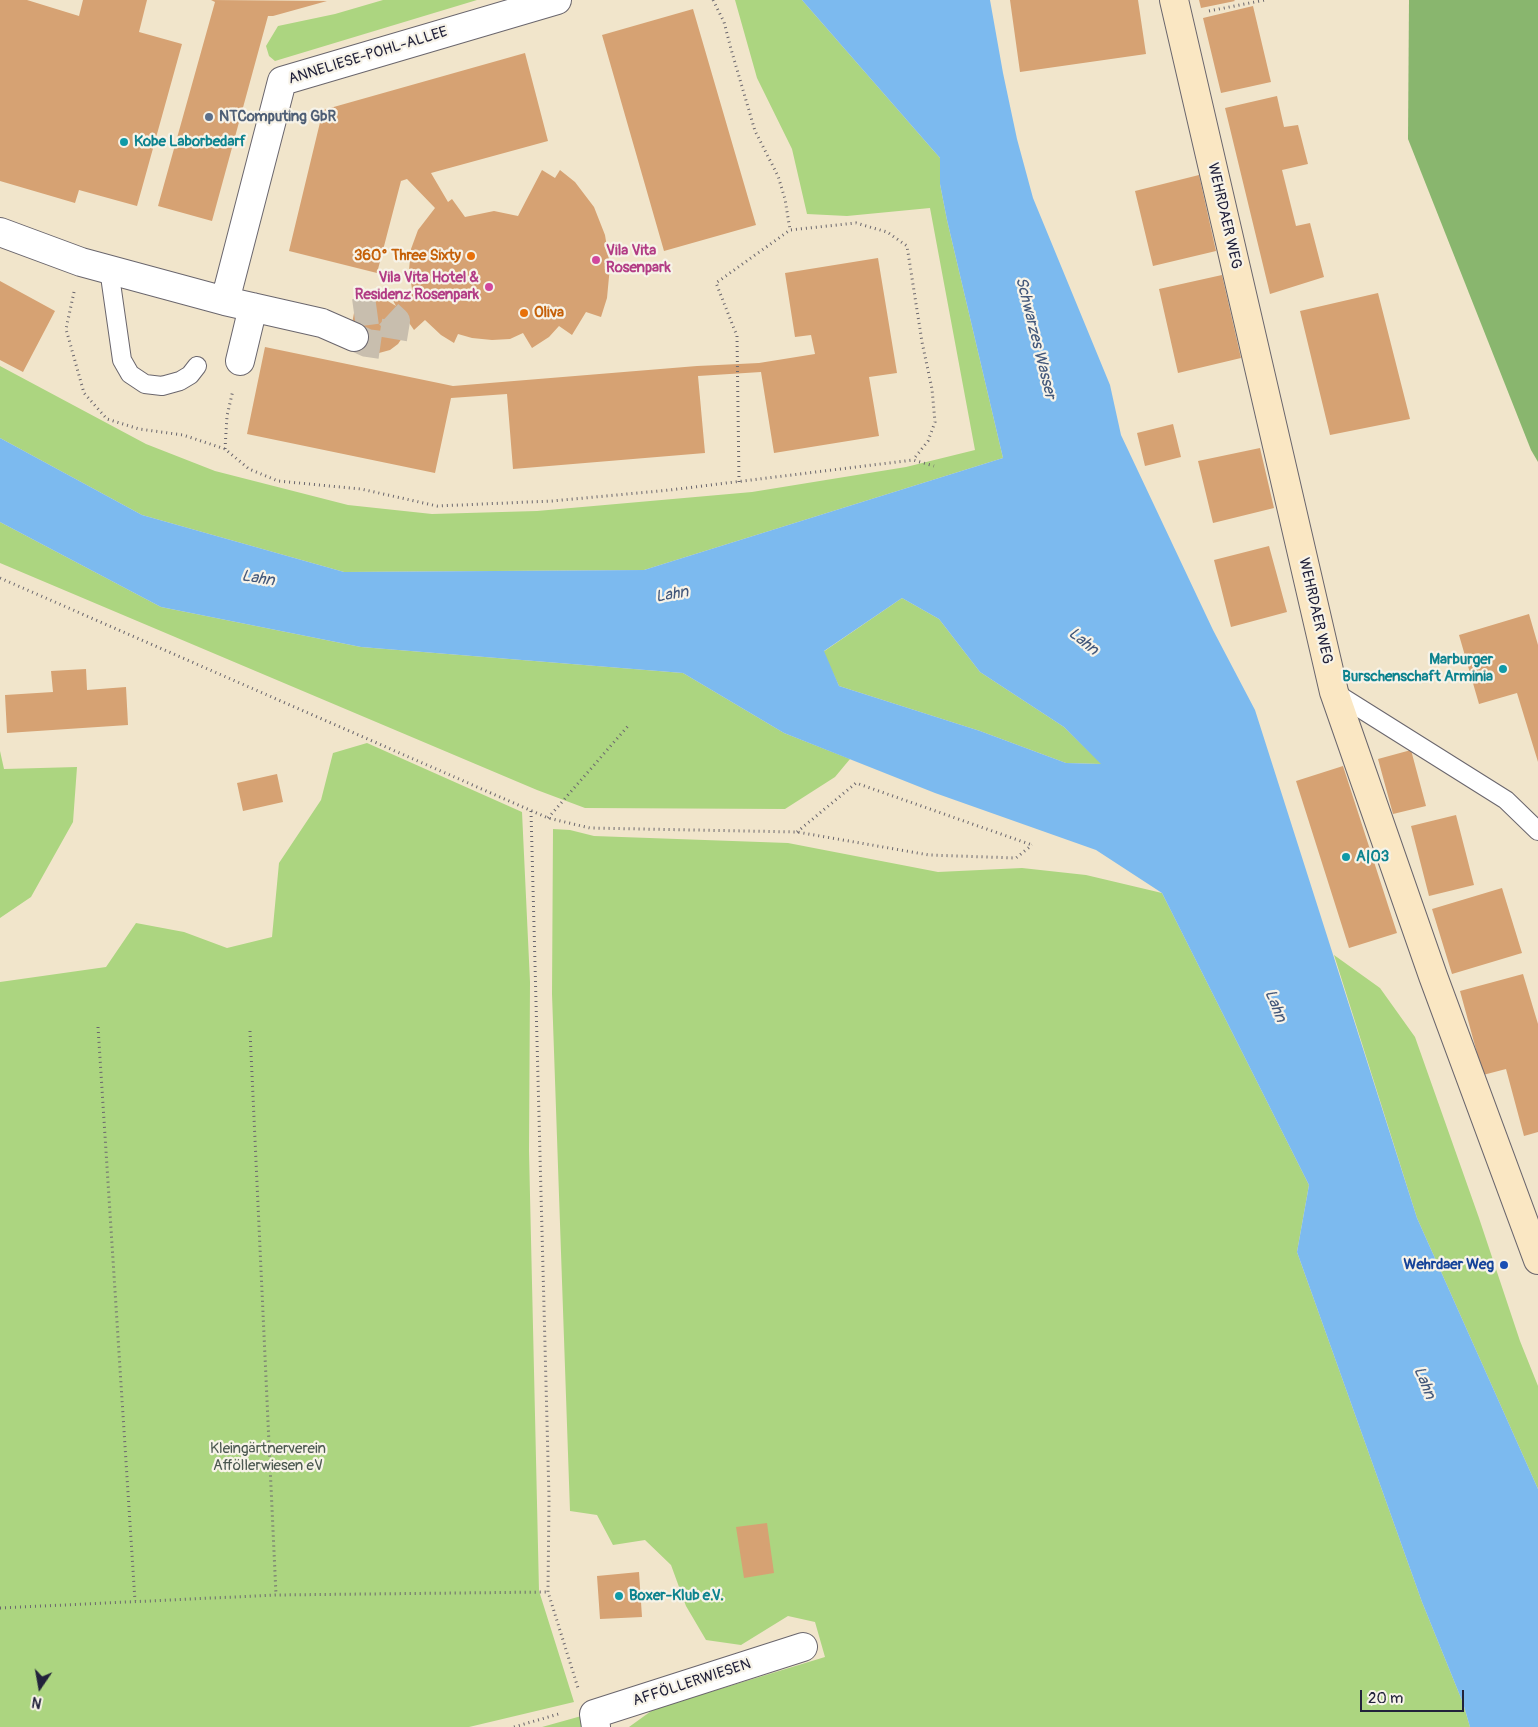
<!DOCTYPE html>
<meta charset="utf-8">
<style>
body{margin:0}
#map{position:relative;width:1538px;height:1727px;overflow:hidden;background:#f1e5cb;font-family:Pangolin,sans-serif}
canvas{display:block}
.north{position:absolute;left:15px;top:1662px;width:50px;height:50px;-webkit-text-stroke:4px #f7f3e8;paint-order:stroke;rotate:192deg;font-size:14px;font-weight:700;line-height:20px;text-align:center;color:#22223b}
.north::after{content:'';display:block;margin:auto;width:18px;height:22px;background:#22223b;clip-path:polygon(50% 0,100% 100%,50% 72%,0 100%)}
.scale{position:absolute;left:1360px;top:1690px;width:104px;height:22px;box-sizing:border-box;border:2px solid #22223b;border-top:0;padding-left:6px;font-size:15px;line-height:18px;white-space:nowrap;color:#22223b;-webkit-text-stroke:4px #f7f3e8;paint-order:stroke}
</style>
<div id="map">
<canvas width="1538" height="1727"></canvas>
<div class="north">N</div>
<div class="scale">20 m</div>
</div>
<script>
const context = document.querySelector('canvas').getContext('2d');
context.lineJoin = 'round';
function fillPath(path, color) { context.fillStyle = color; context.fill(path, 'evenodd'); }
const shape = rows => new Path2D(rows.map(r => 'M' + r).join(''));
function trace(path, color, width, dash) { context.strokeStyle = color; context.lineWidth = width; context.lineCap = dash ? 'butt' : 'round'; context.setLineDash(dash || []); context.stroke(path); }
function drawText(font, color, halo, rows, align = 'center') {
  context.font = font + ' Pangolin,sans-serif'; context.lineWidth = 4.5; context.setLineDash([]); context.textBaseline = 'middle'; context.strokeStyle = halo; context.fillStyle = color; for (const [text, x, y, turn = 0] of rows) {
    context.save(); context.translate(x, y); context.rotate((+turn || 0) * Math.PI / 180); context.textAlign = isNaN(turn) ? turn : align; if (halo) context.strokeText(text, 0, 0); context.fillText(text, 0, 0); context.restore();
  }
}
fillPath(shape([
 [383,0,477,0,275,61,269,56,266,46,278,26,335,14],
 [735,0,802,0,940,158,940,184,947,220,1003,458,644,570,344,572,142,515,0,438,0,366,146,444,215,471,348,505,432,514,537,511,752,492,906,467,975,450,930,208,847,216,807,214,792,149,757,78],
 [0,522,161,607,361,647,683,673,784,733,850,759,835,777,785,809,585,808,537,790,0,563],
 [902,598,939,619,980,672,1064,727,1102,764,1066,763,980,731,839,686,823,652],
 [367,743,522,812,530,982,529,1151,539,1591,574,1702,469,1727,0,1727,0,982,106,967,136,923,184,932,227,948,272,937,279,863,321,800,333,753],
 [0,751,4,769,77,767,73,822,31,897,0,918],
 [553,829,570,830,594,836,788,843,938,872,1022,868,1086,875,1162,893,1309,1185,1297,1252,1422,1602,1463,1703,1470,1727,629,1727,654,1709,825,1657,815,1622,788,1616,741,1645,706,1640,686,1606,671,1565,645,1540,613,1545,597,1515,570,1511,552,994],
 [1334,955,1380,988,1415,1037,1479,1218,1520,1341,1538,1386,1538,1489,1417,1218],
 [585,1715,586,1727,542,1727]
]), '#acd580');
fillPath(shape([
 [1409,0,1538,0,1538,462,1531,450,1408,139]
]), '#89b66e');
fillPath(shape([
 [802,0,990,0,1003,73,1017,139,1033,198,1110,385,1121,435,1213,630,1255,710,1417,1218,1538,1489,1538,1727,1470,1727,1463,1703,1422,1602,1297,1252,1309,1185,1162,893,1096,850,935,793,784,733,683,673,361,647,161,607,0,522,0,438,142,515,344,572,644,570,1003,458,947,220,940,184,940,158],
 [902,598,939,619,980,672,1064,727,1101,764,1066,763,980,731,839,686,824,651]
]), '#7cbaef');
fillPath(shape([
 [0,0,27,0,79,16,83,0,147,0,139,32,182,44,137,206,79,190,75,203,0,181],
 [211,0,327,1,273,16,268,16,212,221,158,206,215,2],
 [1010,0,1138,0,1146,54,1020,72],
 [1199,0,1234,0,1235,1,1201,8],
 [1253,6,1271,82,1221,93,1203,18],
 [693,9,756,225,664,251,602,35],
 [525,53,548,141,431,173,448,202,452,199,465,217,494,211,518,216,542,170,555,178,560,170,575,182,594,207,605,235,610,266,607,298,601,317,586,312,572,335,559,326,549,337,532,348,523,333,510,339,492,340,472,338,458,334,454,343,441,335,425,320,414,330,403,314,405,324,404,335,398,344,390,350,379,353,371,352,360,346,351,329,354,313,365,302,376,299,386,300,396,306,391,297,412,289,409,270,411,249,418,230,435,208,407,179,401,181,377,273,289,251,323,110],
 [1277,96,1284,127,1298,125,1308,164,1282,170,1296,226,1310,223,1324,277,1270,294,1225,108],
 [1199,175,1216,251,1153,266,1135,191],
 [878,258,897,373,869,377,879,436,774,453,761,372,698,376,705,453,513,469,507,394,451,398,435,473,247,434,265,347,453,386,697,366,759,363,815,354,811,335,795,337,785,273],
 [1222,275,1241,358,1178,373,1159,289],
 [0,281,55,311,23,372,0,360],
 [1378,293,1410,419,1330,435,1300,311],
 [1173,424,1181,457,1145,466,1137,433],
 [1260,448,1274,508,1213,523,1198,461],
 [1269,546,1287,612,1231,627,1214,560],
 [1529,614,1538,645,1538,762,1517,693,1479,704,1459,635],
 [86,669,87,690,126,687,128,725,7,733,5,695,53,692,51,671],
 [1411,750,1426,806,1393,814,1378,759],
 [1343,766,1397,933,1349,948,1296,781],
 [277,774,283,802,243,811,237,783],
 [1456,815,1474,885,1429,896,1411,826],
 [1502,888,1522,953,1452,974,1432,909],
 [1523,974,1538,1024,1538,1132,1524,1136,1506,1069,1483,1075,1460,991],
 [767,1523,774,1573,744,1578,736,1527],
 [639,1572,642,1617,600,1619,597,1576]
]), '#d6a273');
trace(shape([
 [354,337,367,343,381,345,393,339,396,321,383,309,354,313]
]), '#c8beae', 28, [28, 14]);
const service = shape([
 [109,269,122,360,130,374,145,384,162,386,180,381,190,375,197,366],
 [1334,692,1506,800,1538,831]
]);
const minor = shape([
 [0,232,81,262,225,301,322,323,354,337],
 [225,301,282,81,557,0],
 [240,361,253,307],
 [596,1727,594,1714,803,1647]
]);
const secondary = shape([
 [1174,0,1334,692,1433,976,1538,1260]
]);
trace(service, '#6a666d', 20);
trace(minor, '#6a666d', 30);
trace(secondary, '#6a666d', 30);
trace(shape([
 [713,0,724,22,731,49,755,131,778,176,785,199,790,230],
 [1209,11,1265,0],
 [74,292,66,329,84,393,107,419,139,429,183,435,225,449,249,469,278,481,361,489,437,506,552,501,670,490,913,460,934,466],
 [225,449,227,416,233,390],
 [739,482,737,336,716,283,790,230,856,223,887,232,907,246,922,342,932,389,935,422,928,441,913,460],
 [0,578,548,818,590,828,797,832,929,855,1016,858,1032,845],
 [531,811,549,1498,548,1592,578,1688],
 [548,818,628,726],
 [797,832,856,783,1032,845],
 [98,1027,135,1601],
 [250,1031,276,1595],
 [0,1608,276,1595,548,1592],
 [514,1727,562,1713]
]), '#6a666d', 3, [1, 4]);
trace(service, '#fff', 18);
trace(minor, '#fff', 28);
trace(secondary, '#fae7c3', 28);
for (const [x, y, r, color] of [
 [209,117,5,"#5c6f8a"],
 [124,142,5,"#0f9aa8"],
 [471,256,5,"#e8710a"],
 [596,260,5,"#d1479c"],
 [489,287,5,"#d1479c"],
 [524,313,5,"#e8710a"],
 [1503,669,5,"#0f9aa8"],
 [1346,857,5,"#0f9aa8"],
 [1504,1265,5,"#1a4fb4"],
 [619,1596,5,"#0f9aa8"]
]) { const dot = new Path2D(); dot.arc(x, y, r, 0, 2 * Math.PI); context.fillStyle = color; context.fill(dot); trace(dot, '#f7f3e8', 2); }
drawText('15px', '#22223b', '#f7f3e8', [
 ["ANNELIESE-POHL-ALLEE",368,56,-17],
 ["WEHRDAER WEG",1224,216,77],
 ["WEHRDAER WEG",1315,611,77],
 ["AFFÖLLERWIESEN",692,1683,-18]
]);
drawText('bold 15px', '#4e5e75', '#f7f3e8', [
 ["NTComputing GbR",219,117]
], 'left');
drawText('bold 15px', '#0d838f', '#f7f3e8', [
 ["Kobe Laborbedarf",134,142],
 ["Marburger",1493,660,"right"],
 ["Burschenschaft Arminia",1493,677,"right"],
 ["A|03",1356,857],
 ["Boxer-Klub e.V.",629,1596]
], 'left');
drawText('bold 15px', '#b23c85', '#f7f3e8', [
 ["Vila Vita",606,251],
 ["Rosenpark",606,268],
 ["Vila Vita Hotel &",479,278,"right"],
 ["Residenz Rosenpark",479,295,"right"]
], 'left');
drawText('bold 15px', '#c56008', '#f7f3e8', [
 ["360° Three Sixty",461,256],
 ["Oliva",534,313,"left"]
], 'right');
drawText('bold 15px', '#164399', '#f7f3e8', [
 ["Wehrdaer Weg",1494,1265]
], 'right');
drawText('15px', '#4b5850', '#f7f3e8', [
 ["Kleingärtnerverein",268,1449],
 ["Afföllerwiesen eV",268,1466]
]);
drawText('italic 16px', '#42577a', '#f7f3e8', [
 ["Schwarzes Wasser",1035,338,76],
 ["Lahn",258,579,9],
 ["Lahn",672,595,-10],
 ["Lahn",1083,642,39],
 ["Lahn",1275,1006,68],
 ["Lahn",1424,1383,68]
]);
</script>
